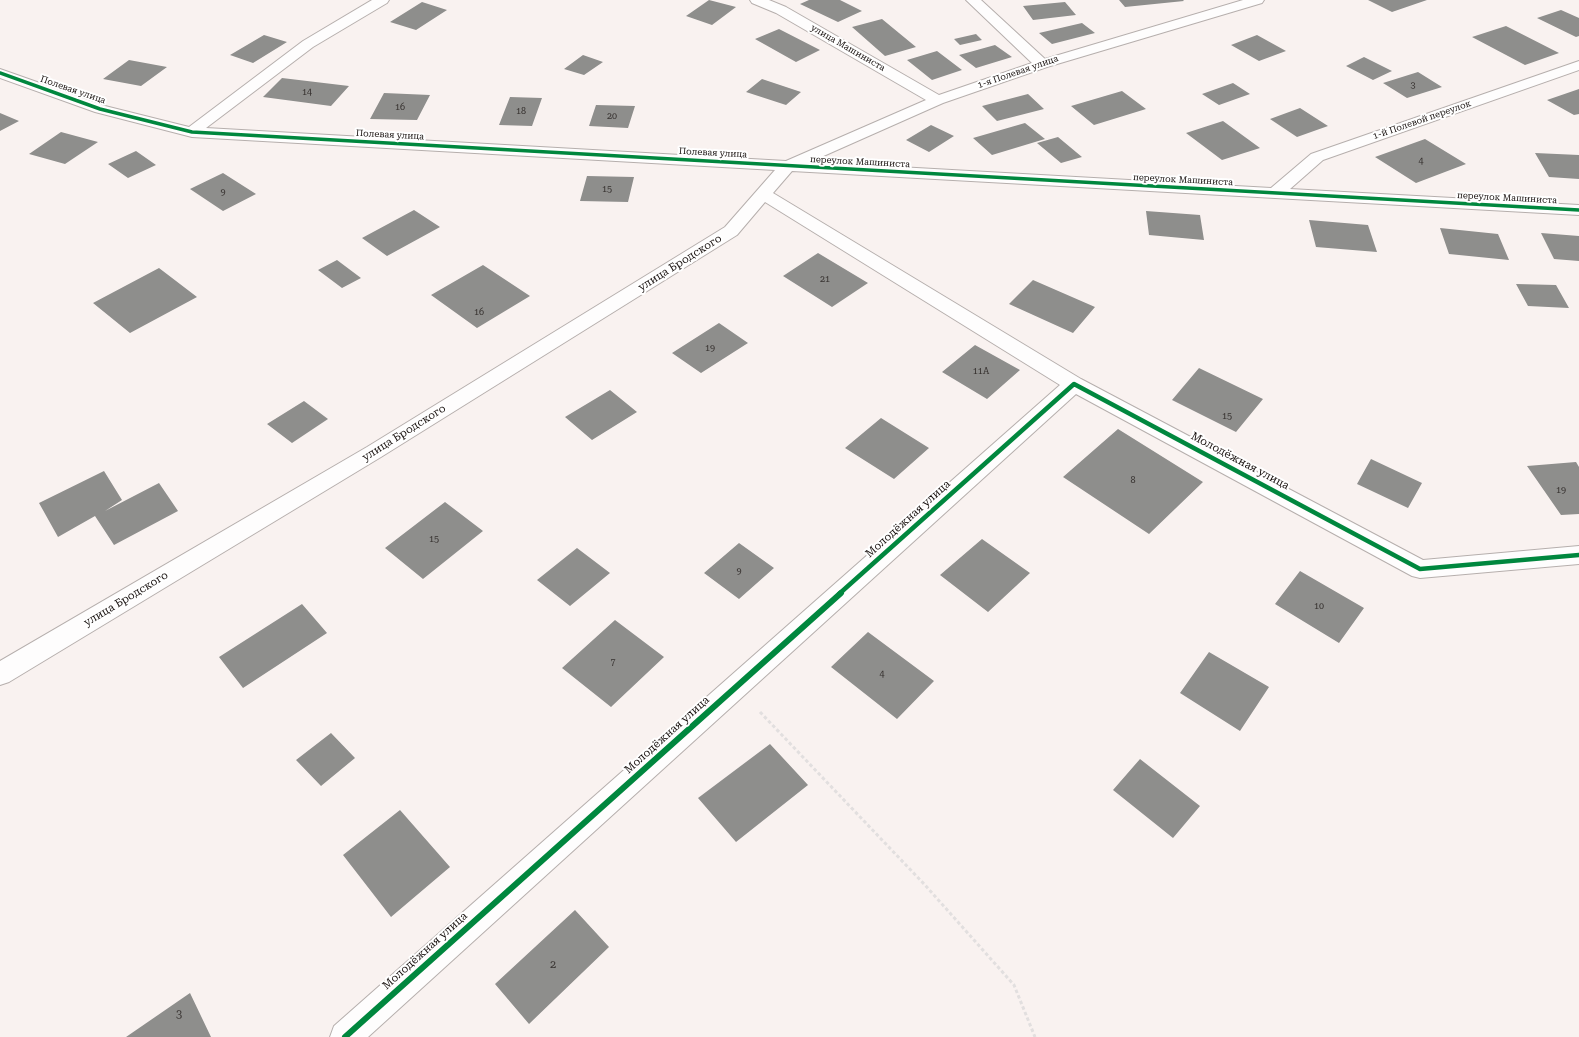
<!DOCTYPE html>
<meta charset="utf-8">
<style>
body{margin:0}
canvas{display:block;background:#f9f2f0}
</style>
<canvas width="1579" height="1037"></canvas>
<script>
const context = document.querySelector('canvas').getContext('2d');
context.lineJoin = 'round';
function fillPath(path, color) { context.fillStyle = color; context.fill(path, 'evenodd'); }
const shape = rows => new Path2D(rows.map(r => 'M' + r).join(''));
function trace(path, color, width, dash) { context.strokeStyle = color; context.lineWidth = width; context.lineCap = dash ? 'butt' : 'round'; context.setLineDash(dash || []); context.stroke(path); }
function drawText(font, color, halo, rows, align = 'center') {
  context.font = font + ' "Roboto Serif",serif'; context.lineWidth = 4; context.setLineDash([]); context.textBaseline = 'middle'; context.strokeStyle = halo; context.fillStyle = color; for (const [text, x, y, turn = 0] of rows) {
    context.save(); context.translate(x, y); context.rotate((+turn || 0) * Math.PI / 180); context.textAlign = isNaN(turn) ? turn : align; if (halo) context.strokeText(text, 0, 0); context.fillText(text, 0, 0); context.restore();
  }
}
fillPath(shape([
 [709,0,736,7,712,25,686,16],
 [809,0,840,0,862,11,838,22,800,4],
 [1119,0,1183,0,1184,1,1125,7],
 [1368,0,1427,0,1392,12],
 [422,2,447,10,416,30,390,22],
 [1065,2,1076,15,1033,20,1023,6],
 [1561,10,1579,18,1579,36,1576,37,1537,18],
 [882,19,916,47,885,56,852,27],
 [1082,23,1095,33,1052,44,1039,33],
 [1506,26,1559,53,1525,65,1472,37],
 [779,29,820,50,796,62,755,39],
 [976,34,982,40,960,45,954,39],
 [264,35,287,42,253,63,230,55],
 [1257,35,1286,51,1259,61,1231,45],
 [995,45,1012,57,976,68,959,55],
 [937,51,962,70,932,80,907,60],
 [583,55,603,62,584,75,564,69],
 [1364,57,1392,71,1373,80,1346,66],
 [129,60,167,67,141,86,103,79],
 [1418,72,1442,87,1407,98,1383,83],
 [282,78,349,86,331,106,263,97],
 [762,79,801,92,786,105,746,92],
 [1233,83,1250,94,1219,105,1202,94],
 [1579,89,1579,114,1574,115,1547,100],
 [1122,91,1146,109,1094,125,1071,106],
 [384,93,430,95,417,120,370,119],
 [1028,94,1044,109,997,121,982,106],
 [510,97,542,98,532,126,499,125],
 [596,105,635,106,628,128,589,126],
 [1300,108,1328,126,1297,137,1270,119],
 [0,113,19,121,0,131],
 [1223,121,1260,148,1222,160,1186,133],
 [1025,123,1045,139,992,155,973,138],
 [931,125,954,136,929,152,906,140],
 [61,132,98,142,65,164,29,154],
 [1058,137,1082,157,1061,163,1037,143],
 [1425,139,1466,164,1416,183,1375,157],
 [136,151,156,165,128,178,108,164],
 [1535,153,1579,155,1579,179,1549,177],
 [223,173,256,194,223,211,190,189],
 [587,176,634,177,628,202,580,201],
 [414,210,440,227,387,256,362,238],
 [1146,211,1200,215,1204,240,1149,235],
 [1309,220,1368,225,1377,252,1316,247],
 [1440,228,1498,234,1509,260,1449,254],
 [1541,233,1579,236,1579,261,1554,259],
 [818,253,868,283,832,307,783,276],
 [337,260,361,278,342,288,318,270],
 [483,265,530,296,477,328,431,295],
 [159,268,197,297,130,333,93,303],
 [1033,280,1095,307,1073,333,1009,304],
 [1516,284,1556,285,1569,308,1528,306],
 [719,323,748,343,701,373,672,353],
 [975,345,1020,370,987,399,942,372],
 [1199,368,1263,399,1236,432,1172,400],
 [610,390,637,412,592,440,565,417],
 [304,401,328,419,292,443,267,424],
 [881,418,929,448,894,479,845,448],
 [1118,429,1203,482,1149,534,1063,477],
 [1371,459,1422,483,1408,508,1357,484],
 [1576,462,1579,467,1579,514,1561,515,1527,466],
 [104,471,122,500,105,511,159,483,178,511,114,545,95,516,58,537,39,503],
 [445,502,483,531,423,579,385,548],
 [982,539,1030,573,988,612,940,575],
 [739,543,774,568,739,599,704,573],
 [577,548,610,573,570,606,537,580],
 [1300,571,1364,608,1339,643,1275,604],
 [302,604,327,633,243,688,219,657],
 [615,620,664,657,611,707,562,668],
 [868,632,934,681,897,719,831,667],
 [1209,652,1269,687,1240,731,1180,693],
 [331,733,355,758,321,786,296,760],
 [770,744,808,785,736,842,698,798],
 [1140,759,1200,806,1173,838,1113,790],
 [400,810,450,867,391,917,343,855],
 [575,910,609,947,529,1024,495,984],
 [190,993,211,1037,126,1037]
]), '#8e8e8c');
const minor = shape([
 [372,0,389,0,387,3,313,47,206,128,786,161,926,100,776,13,752,3,750,0,769,0,786,7,939,95,1032,63,966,0,981,0,1045,59,1243,0,1264,0,1262,3,1047,67,943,103,810,162,1271,188,1311,154,1579,61,1579,70,1323,160,1290,189,1579,205,1579,215,792,171,773,193,1081,379,1423,560,1579,546,1579,564,1420,578,1412,576,1076,394,368,1037,330,1037,334,1026,1060,385,765,202,737,235,381,457,9,682,0,685,0,661,367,447,725,227,775,170,192,137,95,112,0,78,0,69,105,106,189,127,303,41,372,0]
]);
trace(minor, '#b6afad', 2);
trace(shape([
 [760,712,925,885,1014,985,1035,1037]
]), '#e2dfdf', 3, [3.5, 2.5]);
fillPath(minor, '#fefdfd');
trace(shape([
 [0,73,100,109,192,132,1579,210]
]), '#00873e', 3.5);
trace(shape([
 [839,594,1074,384,1420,569,1579,555]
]), '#00873e', 4.5);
trace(shape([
 [345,1037,841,593]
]), '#00873e', 6);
drawText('9px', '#17100e', '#fff', [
 ["улица Машиниста",848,48,30],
 ["1-я Полевая улица",1018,72,-19],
 ["Полевая улица",73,90,19],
 ["1-й Полевой переулок",1422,120,-19],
 ["Полевая улица",390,135,3],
 ["Полевая улица",713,153,3],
 ["переулок Машиниста",860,162,3],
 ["переулок Машиниста",1183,180,3],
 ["переулок Машиниста",1507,198,3]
]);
drawText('9px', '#35302e', null, [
 ["3",1413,85],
 ["14",307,92],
 ["16",400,107],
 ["18",521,111],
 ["20",612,116],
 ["4",1421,161],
 ["15",607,189],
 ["9",223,192],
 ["21",825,279],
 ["16",479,312],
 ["19",710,348],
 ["11А",981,371],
 ["15",1227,416],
 ["8",1133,480],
 ["19",1561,490],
 ["15",434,539],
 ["9",739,571],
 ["10",1319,606],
 ["7",613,662],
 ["4",882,674]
]);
drawText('11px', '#17100e', '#fff', [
 ["улица Бродского",680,263,-32],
 ["улица Бродского",404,433,-32],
 ["Молодёжная улица",1240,461,28],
 ["Молодёжная улица",908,519,-42],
 ["улица Бродского",126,599,-31],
 ["Молодёжная улица",667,735,-42],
 ["Молодёжная улица",425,951,-42]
]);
drawText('11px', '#35302e', null, [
 ["2",553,965],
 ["3",179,1015]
]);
</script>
